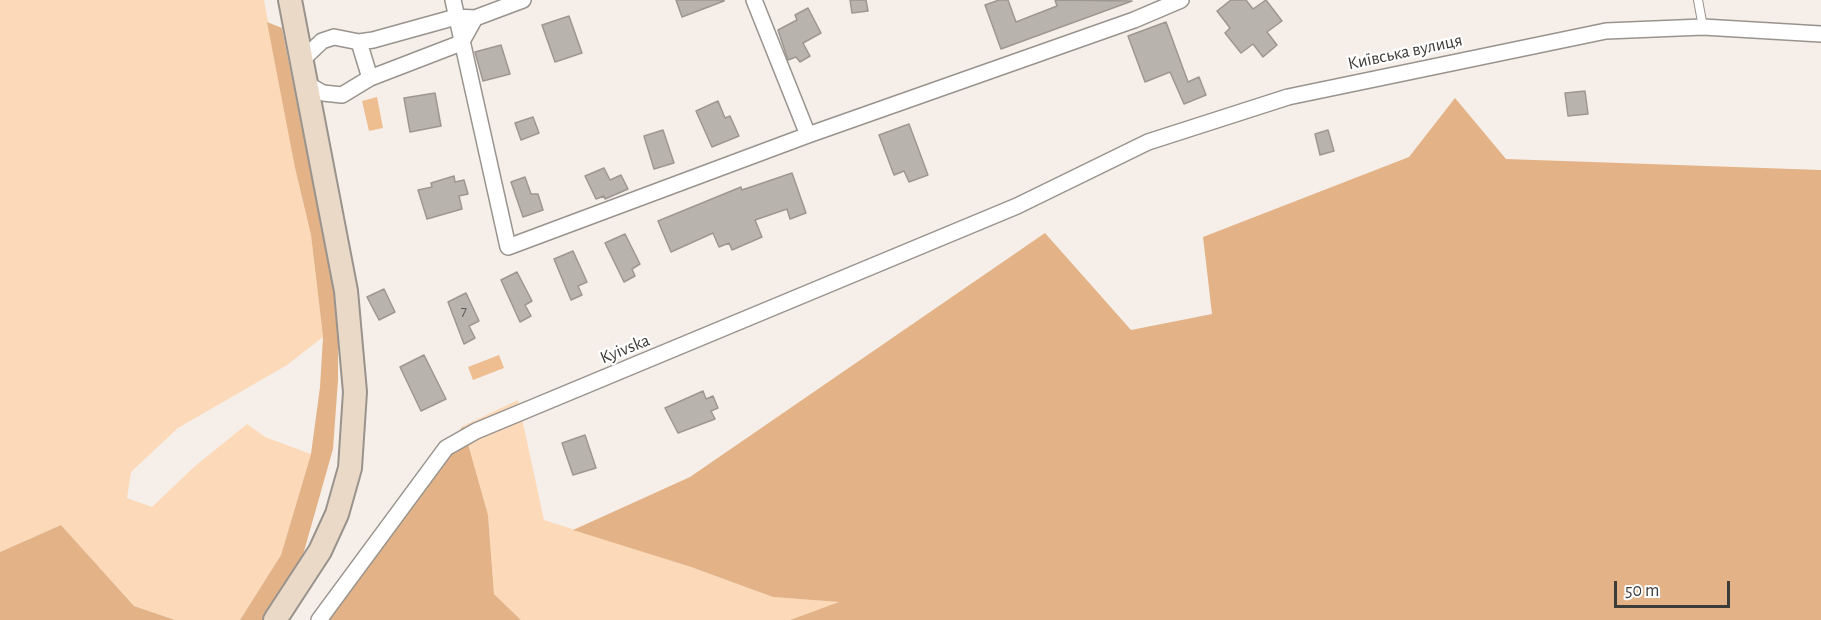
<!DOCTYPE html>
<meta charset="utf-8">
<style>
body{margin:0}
#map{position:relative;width:1821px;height:620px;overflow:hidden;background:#f6efe9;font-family:"Alegreya Sans",sans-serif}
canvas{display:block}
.scale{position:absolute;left:1614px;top:581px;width:116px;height:27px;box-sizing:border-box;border:3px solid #3e3c39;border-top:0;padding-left:8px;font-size:18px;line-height:21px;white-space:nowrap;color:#3e3c39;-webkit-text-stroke:4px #fff;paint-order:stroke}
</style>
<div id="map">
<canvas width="1821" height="620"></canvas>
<div class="scale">50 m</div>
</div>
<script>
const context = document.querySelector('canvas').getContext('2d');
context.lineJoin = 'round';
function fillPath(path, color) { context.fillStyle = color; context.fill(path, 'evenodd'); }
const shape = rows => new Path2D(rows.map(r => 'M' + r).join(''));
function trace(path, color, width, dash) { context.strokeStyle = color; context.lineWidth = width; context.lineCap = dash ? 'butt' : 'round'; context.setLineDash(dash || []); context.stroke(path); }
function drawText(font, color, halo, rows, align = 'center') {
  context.font = font + ' "Alegreya Sans",sans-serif'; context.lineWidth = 4.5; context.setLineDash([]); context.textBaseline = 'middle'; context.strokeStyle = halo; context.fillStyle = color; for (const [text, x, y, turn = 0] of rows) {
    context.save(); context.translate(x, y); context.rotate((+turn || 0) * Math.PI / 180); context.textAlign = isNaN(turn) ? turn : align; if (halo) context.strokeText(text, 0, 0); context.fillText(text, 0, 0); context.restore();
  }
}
fillPath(shape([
 [0,0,264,0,295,168,311,235,323,337,287,365,178,428,131,472,127,498,152,507,194,467,247,424,265,437,311,454,281,555,240,620,175,620,134,606,61,525,0,552],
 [518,400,544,520,691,567,773,597,841,602,790,620,521,620,494,594,488,515,463,426]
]), '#fcd9b9');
fillPath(shape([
 [267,22,282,28,333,285,338,335,338,380,333,449,303,555,282,597,266,620,240,620,281,555,311,454,320,387,323,337,311,235,295,168],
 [1455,98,1506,159,1821,170,1821,620,790,620,839,602,773,597,691,567,573,530,690,477,1045,233,1131,330,1212,314,1203,237,1409,157],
 [463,426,488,515,494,594,521,620,323,620],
 [61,525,134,606,175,620,0,620,0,552]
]), '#e3b387');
fillPath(shape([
 [377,97,383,128,369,131,362,101],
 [499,355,504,368,473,380,468,367]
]), '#eebd90');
const building = shape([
 [676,0,724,0,724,1,682,17,676,0],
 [850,0,866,0,868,11,852,13,850,0],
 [999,0,1008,0,1016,22,1057,6,1055,0,1132,1,1001,49,985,5,999,0],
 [1231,0,1246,0,1253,9,1266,0,1282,21,1267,32,1277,45,1263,57,1253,44,1241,53,1225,33,1230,28,1217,11,1231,0],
 [808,8,821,33,803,43,810,56,800,62,796,57,788,60,778,30,797,20,795,15,808,8],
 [569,16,582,53,555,62,542,25,569,16],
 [1166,22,1188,82,1199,77,1206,95,1184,104,1170,72,1145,82,1128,36,1166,22],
 [501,45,510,74,483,81,475,52,501,45],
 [1585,91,1588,114,1568,116,1565,93,1585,91],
 [435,93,441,126,410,132,404,98,435,93],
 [718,101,725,118,730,116,739,136,712,147,696,111,718,101],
 [533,117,539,133,521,140,515,123,533,117],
 [909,124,928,175,909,182,904,171,894,175,879,135,909,124],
 [663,130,674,163,654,169,644,136,663,130],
 [1328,130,1334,151,1320,155,1315,134,1328,130],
 [604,168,610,180,621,175,628,189,605,199,604,196,596,199,585,176,604,168],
 [792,173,806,213,790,219,787,209,755,220,762,237,732,250,729,243,719,247,713,233,671,252,658,221,741,187,742,190,792,173],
 [454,176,455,182,464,180,468,194,459,196,462,209,427,219,418,190,432,187,431,183,454,176],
 [525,177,531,194,538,194,543,210,523,217,511,182,525,177],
 [625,234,640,264,632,269,635,276,624,282,605,243,625,234],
 [573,251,587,282,578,286,582,295,571,300,554,259,573,251],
 [517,272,532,301,525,305,531,316,520,322,501,280,517,272],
 [384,289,395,312,379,320,367,297,384,289],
 [466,293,479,321,469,326,475,338,464,344,448,302,466,293],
 [424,355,446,399,421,411,400,367,424,355],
 [703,391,706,399,713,396,718,408,711,411,715,419,678,433,665,408,703,391],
 [585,435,596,468,573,475,562,443,585,435]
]);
fillPath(building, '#b9b3ad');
trace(building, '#9d9791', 1.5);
const service = shape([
 [1698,0,1703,27]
]);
const minor = shape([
 [453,0,508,247,808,135,1134,20,1181,0],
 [754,0,808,135],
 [359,42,370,78],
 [302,60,322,41,334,37,359,42,373,40,456,17,475,18,523,0],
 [307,84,323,93,342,95,370,78,461,43,475,18],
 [319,620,446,448,476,431,1017,206,1148,142,1288,97,1606,31,1703,27,1821,34]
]);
const secondary = shape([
 [275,620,320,551,337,514,350,468,355,392,346,291,290,0]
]);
trace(service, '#99938d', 10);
trace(minor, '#99938d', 18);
trace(secondary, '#99938d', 26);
trace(service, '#fff', 8);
trace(minor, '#fff', 15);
trace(secondary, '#ebd9c7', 22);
drawText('15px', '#5d5a56', null, [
 ["7",464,311]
]);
drawText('18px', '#3e3c39', '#fff', [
 ["Київська вулиця",1405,52,-12],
 ["Kyivska",625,349,-22]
]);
</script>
